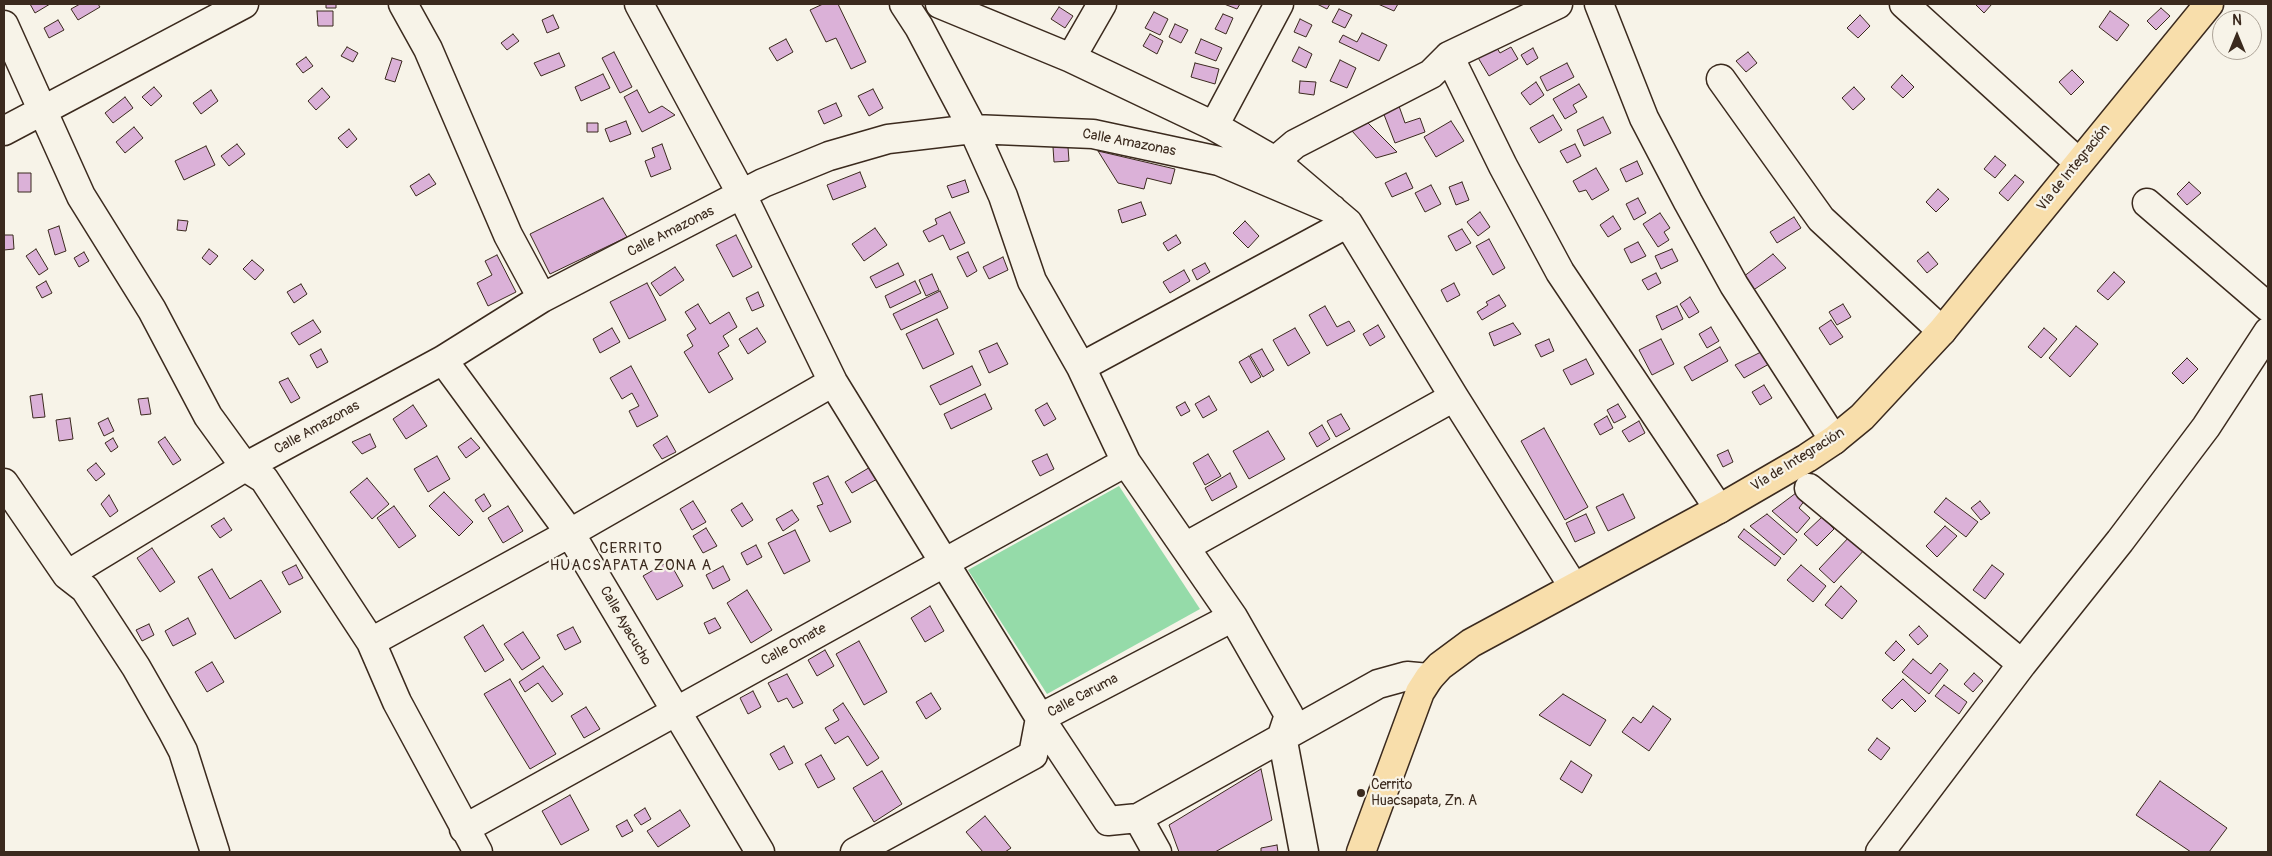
<!DOCTYPE html>
<meta charset="utf-8">
<style>
body{margin:0}
#map{position:relative;width:2272px;height:856px;overflow:hidden;background:#f7f3e8;font-family:Pangolin,sans-serif}
canvas{display:block}
.frame{position:absolute;inset:0;border:5px solid #3b2a1e;pointer-events:none}
.north{position:absolute;left:2212px;top:10px;width:50px;height:50px;box-sizing:border-box;background:#f7f3e8;border:1px solid #aca397;border-radius:50%;rotate:0deg;font-size:14px;font-weight:700;line-height:20px;text-align:center;color:#3b2a1e}
.north::after{content:'';display:block;margin:auto;width:18px;height:22px;background:#3b2a1e;clip-path:polygon(50% 0,100% 100%,50% 72%,0 100%)}
</style>
<div id="map">
<canvas width="2272" height="856"></canvas>
<div class="frame"></div>
<div class="north">N</div>
</div>
<script>
const context = document.querySelector('canvas').getContext('2d');
context.lineJoin = 'round';
function fillPath(path, color) { context.fillStyle = color; context.fill(path, 'evenodd'); }
const shape = rows => new Path2D(rows.map(r => 'M' + r).join(''));
function trace(path, color, width, dash) { context.strokeStyle = color; context.lineWidth = width; context.lineCap = dash ? 'butt' : 'round'; context.setLineDash(dash || []); context.stroke(path); }
function drawText(font, color, halo, rows, align = 'center') {
  context.font = font + ' Pangolin,sans-serif'; context.lineWidth = 4.5; context.setLineDash([]); context.textBaseline = 'middle'; context.strokeStyle = halo; context.fillStyle = color; for (const [text, x, y, turn = 0] of rows) {
    context.save(); context.translate(x, y); context.rotate((+turn || 0) * Math.PI / 180); context.textAlign = isNaN(turn) ? turn : align; if (halo) context.strokeText(text, 0, 0); context.fillText(text, 0, 0); context.restore();
  }
}
fillPath(shape([
 [1119,486,1200,609,1047,694,968,570]
]), '#95dba9');
const building = shape([
 [30,4,50,4,35,13,30,4],
 [80,4,98,4,100,7,78,20,71,9,80,4],
 [326,4,336,4,336,8,326,8,326,4],
 [823,4,838,4,866,62,851,69,836,38,826,42,810,10,823,4],
 [1224,4,1240,4,1237,9,1224,4],
 [1317,4,1330,4,1327,9,1317,4],
 [1378,4,1398,4,1394,11,1378,4],
 [1978,4,1992,4,1984,13,1976,5,1978,4],
 [1059,7,1073,16,1065,28,1051,19,1059,7],
 [2161,8,2170,16,2156,30,2147,21,2161,8],
 [1339,9,1352,15,1345,28,1332,22,1339,9],
 [317,11,333,11,333,26,318,26,317,11],
 [2110,11,2129,25,2117,41,2099,27,2110,11],
 [1154,12,1168,19,1160,35,1145,28,1154,12],
 [1223,14,1233,18,1226,34,1215,29,1223,14],
 [553,15,559,28,547,33,542,20,553,15],
 [1860,15,1870,26,1858,38,1847,28,1860,15],
 [1300,19,1312,25,1306,37,1294,32,1300,19],
 [58,20,64,30,49,38,44,28,58,20],
 [1175,24,1188,30,1181,43,1169,37,1175,24],
 [1362,33,1387,45,1379,61,1339,42,1343,35,1357,42,1362,33],
 [513,34,519,41,507,50,501,43,513,34],
 [1150,34,1163,41,1157,54,1143,46,1150,34],
 [786,39,793,52,777,61,769,48,786,39],
 [1201,39,1222,48,1216,61,1195,53,1201,39],
 [1495,45,1500,53,1511,47,1518,59,1489,76,1477,56,1495,45],
 [347,47,358,53,353,62,341,56,347,47],
 [1299,47,1312,54,1306,68,1292,61,1299,47],
 [1533,48,1538,58,1527,65,1521,55,1533,48],
 [614,52,632,87,620,93,602,58,614,52],
 [1748,52,1757,63,1746,72,1736,61,1748,52],
 [559,53,565,66,541,76,534,63,559,53],
 [306,57,313,66,303,73,296,64,306,57],
 [392,58,402,61,395,82,385,79,392,58],
 [1340,60,1356,68,1347,88,1330,81,1340,60],
 [1195,63,1219,69,1215,84,1191,77,1195,63],
 [1567,63,1574,77,1547,91,1540,77,1567,63],
 [2072,70,2084,82,2071,95,2059,82,2072,70],
 [603,74,610,88,581,101,575,87,603,74],
 [1902,75,1914,87,1903,98,1891,87,1902,75],
 [1300,81,1316,82,1314,95,1299,93,1300,81],
 [1536,82,1544,95,1530,105,1521,93,1536,82],
 [1579,84,1587,97,1573,105,1577,112,1565,119,1553,99,1579,84],
 [154,87,162,96,151,106,142,97,154,87],
 [1854,87,1865,99,1853,110,1842,98,1854,87],
 [322,88,330,97,316,110,308,101,322,88],
 [873,89,883,108,869,116,858,96,873,89],
 [211,90,218,101,201,114,193,103,211,90],
 [637,90,649,113,662,106,675,115,642,132,624,97,637,90],
 [125,97,133,108,113,123,105,113,125,97],
 [836,103,842,116,824,124,818,111,836,103],
 [1399,106,1405,123,1420,118,1425,132,1395,143,1383,112,1399,106],
 [1553,115,1562,130,1539,143,1530,128,1553,115],
 [1603,117,1611,133,1584,146,1577,130,1603,117],
 [1365,120,1397,152,1376,158,1352,131,1365,120],
 [626,121,631,134,610,142,605,129,626,121],
 [1451,121,1464,141,1436,157,1424,137,1451,121],
 [587,123,598,123,598,132,587,132,587,123],
 [134,127,143,138,125,153,116,142,134,127],
 [349,129,357,139,347,148,338,138,349,129],
 [237,144,245,154,229,166,221,156,237,144],
 [662,144,671,169,651,177,645,161,655,157,652,148,662,144],
 [1575,144,1581,156,1567,163,1560,151,1575,144],
 [206,146,215,165,184,180,175,161,206,146],
 [1053,147,1068,147,1069,161,1054,162,1053,147],
 [1098,151,1175,169,1171,184,1147,178,1144,189,1118,183,1098,151],
 [1995,156,2006,165,1995,178,1984,169,1995,156],
 [1637,161,1643,174,1626,182,1620,169,1637,161],
 [1596,168,1609,190,1592,200,1586,190,1579,192,1573,181,1596,168],
 [860,172,866,187,833,200,827,185,860,172],
 [18,173,31,173,31,192,18,192,18,173],
 [1406,173,1413,188,1392,197,1385,183,1406,173],
 [429,174,436,184,416,196,410,186,429,174],
 [2015,175,2024,182,2008,201,1999,193,2015,175],
 [965,180,969,192,952,198,947,186,965,180],
 [1462,182,1469,200,1456,205,1449,187,1462,182],
 [2189,182,2201,193,2187,205,2177,194,2189,182],
 [1431,185,1441,204,1425,212,1415,193,1431,185],
 [1938,189,1949,199,1936,212,1926,202,1938,189],
 [603,198,627,237,550,274,530,234,603,198],
 [1638,198,1646,213,1634,220,1626,204,1638,198],
 [1141,202,1146,215,1122,223,1118,210,1141,202],
 [950,212,965,243,950,250,943,235,929,242,923,231,937,224,935,219,950,212],
 [1480,212,1490,227,1478,236,1467,222,1480,212],
 [1660,213,1670,228,1664,232,1669,240,1658,247,1643,224,1660,213],
 [1613,216,1621,229,1608,237,1600,225,1613,216],
 [1794,217,1801,228,1777,243,1770,232,1794,217],
 [178,220,188,221,186,231,177,230,178,220],
 [1245,221,1259,236,1248,248,1233,233,1245,221],
 [59,226,66,251,55,255,48,230,59,226],
 [875,228,887,245,864,261,852,244,875,228],
 [1462,229,1471,243,1456,251,1448,236,1462,229],
 [4,235,13,235,14,249,4,250,4,235],
 [736,235,752,267,733,277,716,245,736,235],
 [1176,235,1181,243,1168,251,1163,243,1176,235],
 [1489,239,1505,268,1493,275,1476,246,1489,239],
 [1638,242,1646,256,1631,263,1624,249,1638,242],
 [36,249,48,269,39,275,26,256,36,249],
 [209,249,218,256,210,265,202,258,209,249],
 [1672,249,1678,261,1661,269,1655,256,1672,249],
 [84,252,89,261,79,267,74,258,84,252],
 [968,252,977,271,967,277,957,257,968,252],
 [1928,252,1938,264,1927,273,1917,261,1928,252],
 [1773,254,1786,268,1752,291,1743,277,1773,254],
 [497,255,516,292,488,306,477,283,492,275,485,261,497,255],
 [1003,257,1008,270,989,279,983,267,1003,257],
 [252,260,264,270,255,280,243,269,252,260],
 [898,263,904,275,876,288,870,277,898,263],
 [1205,263,1210,272,1197,280,1192,270,1205,263],
 [675,267,684,280,660,296,651,283,675,267],
 [1184,270,1190,281,1170,293,1163,282,1184,270],
 [2114,272,2125,282,2108,300,2097,291,2114,272],
 [1656,273,1661,283,1648,290,1642,280,1656,273],
 [932,274,939,290,926,296,919,280,932,274],
 [46,281,52,293,42,298,36,287,46,281],
 [915,281,921,293,890,308,885,296,915,281],
 [647,283,666,320,629,339,610,302,647,283],
 [1454,283,1460,295,1447,302,1441,290,1454,283],
 [301,284,307,294,294,303,287,292,301,284],
 [940,291,948,308,901,330,893,314,940,291],
 [758,292,764,306,752,311,746,298,758,292],
 [1499,295,1506,306,1482,320,1477,312,1488,305,1486,302,1499,295],
 [1690,297,1699,312,1689,318,1680,304,1690,297],
 [698,304,710,324,729,312,737,327,723,336,729,346,718,353,733,379,709,393,684,352,693,346,687,335,696,329,685,312,698,304],
 [1843,304,1851,317,1837,325,1829,312,1843,304],
 [1325,306,1337,327,1349,321,1355,331,1327,346,1309,315,1325,306],
 [1677,306,1683,319,1662,330,1656,316,1677,306],
 [937,319,954,354,923,369,906,334,937,319],
 [313,320,321,332,299,345,291,333,313,320],
 [1831,320,1843,337,1830,345,1819,328,1831,320],
 [1513,323,1521,334,1494,346,1489,333,1513,323],
 [1378,325,1385,337,1370,346,1363,334,1378,325],
 [2076,326,2098,344,2070,377,2049,358,2076,326],
 [1711,327,1719,341,1707,348,1699,334,1711,327],
 [612,328,620,342,600,353,593,339,612,328],
 [757,328,766,342,748,354,739,339,757,328],
 [1295,328,1310,353,1288,366,1273,340,1295,328],
 [2044,328,2057,339,2041,358,2028,347,2044,328],
 [1549,339,1554,351,1541,357,1535,345,1549,339],
 [1661,339,1674,364,1652,375,1639,350,1661,339],
 [997,343,1008,364,989,373,979,351,997,343],
 [1720,347,1728,361,1692,381,1684,367,1720,347],
 [321,349,328,362,317,368,310,355,321,349],
 [1262,349,1274,370,1263,377,1250,355,1262,349],
 [1763,351,1769,364,1744,378,1735,365,1763,351],
 [1249,356,1261,377,1251,383,1239,362,1249,356],
 [2187,358,2198,369,2183,384,2172,373,2187,358],
 [1586,359,1594,374,1571,385,1563,370,1586,359],
 [631,366,658,416,637,427,629,411,639,406,632,393,622,399,610,378,631,366],
 [972,366,981,385,940,405,930,386,972,366],
 [288,378,300,398,291,403,279,382,288,378],
 [1764,385,1772,398,1760,405,1752,392,1764,385],
 [42,394,45,417,33,418,30,396,42,394],
 [985,394,992,409,951,429,944,414,985,394],
 [1209,396,1217,410,1203,418,1195,404,1209,396],
 [148,398,151,414,141,415,138,399,148,398],
 [1185,402,1190,411,1181,416,1176,407,1185,402],
 [1047,403,1056,419,1044,426,1035,410,1047,403],
 [1618,404,1626,417,1614,423,1607,410,1618,404],
 [413,405,427,426,406,439,393,419,413,405],
 [1341,414,1350,429,1336,437,1327,421,1341,414],
 [1607,416,1613,428,1600,435,1594,424,1607,416],
 [70,418,73,439,59,441,56,420,70,418],
 [108,418,114,431,104,436,98,423,108,418],
 [1639,421,1645,433,1629,442,1622,431,1639,421],
 [1322,425,1330,439,1317,447,1309,433,1322,425],
 [1544,428,1588,507,1565,520,1521,441,1544,428],
 [1268,431,1285,459,1249,479,1233,451,1268,431],
 [370,434,376,447,362,454,352,442,370,434],
 [667,436,676,452,662,459,653,445,667,436],
 [165,437,181,460,173,465,158,442,165,437],
 [113,438,118,447,111,452,105,443,113,438],
 [471,438,480,448,466,458,458,447,471,438],
 [1728,450,1733,462,1723,467,1717,455,1728,450],
 [1047,454,1054,469,1040,476,1032,461,1047,454],
 [1208,454,1221,476,1205,485,1193,463,1208,454],
 [437,456,450,479,428,492,414,469,437,456],
 [96,463,105,474,96,481,87,470,96,463],
 [872,466,879,478,852,493,845,482,872,466],
 [1230,473,1237,487,1212,501,1205,488,1230,473],
 [828,476,851,522,830,532,817,506,823,504,813,483,828,476],
 [367,478,389,504,372,519,350,492,367,478],
 [444,492,473,522,459,536,429,506,444,492],
 [1796,493,1805,500,1799,508,1810,518,1797,533,1772,511,1796,493],
 [484,494,491,506,483,512,475,500,484,494],
 [1623,494,1635,518,1608,531,1596,507,1623,494],
 [109,495,118,511,110,517,101,504,109,495],
 [1946,498,1978,522,1966,537,1934,512,1946,498],
 [693,501,706,522,692,530,680,509,693,501],
 [1980,501,1990,513,1981,520,1971,508,1980,501],
 [742,503,753,520,742,527,731,510,742,503],
 [394,506,416,536,399,548,377,518,394,506],
 [508,506,523,531,503,543,488,518,508,506],
 [792,510,799,520,783,531,776,519,792,510],
 [1586,514,1595,533,1575,542,1566,523,1586,514],
 [1767,514,1797,540,1784,555,1750,526,1767,514],
 [1822,517,1834,529,1817,546,1804,534,1822,517],
 [224,518,232,530,220,538,211,526,224,518],
 [1945,526,1957,536,1937,557,1926,546,1945,526],
 [706,528,717,546,703,553,693,536,706,528],
 [1744,529,1781,558,1775,566,1738,537,1744,529],
 [795,530,810,561,784,574,768,543,795,530],
 [1851,535,1866,548,1834,583,1819,569,1851,535],
 [756,545,762,557,747,565,741,553,756,545],
 [152,548,175,582,160,592,137,558,152,548],
 [669,561,683,586,657,600,643,576,669,561],
 [296,565,303,578,289,585,282,572,296,565],
 [1801,565,1826,586,1813,602,1787,580,1801,565],
 [1992,565,2004,574,1985,599,1973,590,1992,565],
 [723,566,730,580,713,589,706,575,723,566],
 [212,569,230,599,261,580,281,612,235,639,198,577,212,569],
 [1841,586,1857,601,1842,619,1825,605,1841,586],
 [747,590,772,630,751,643,727,603,747,590],
 [930,606,944,631,925,642,911,618,930,606],
 [188,618,196,634,173,646,165,631,188,618],
 [715,618,721,628,709,634,704,623,715,618],
 [149,624,154,635,142,641,136,630,149,624],
 [483,625,504,660,485,672,464,637,483,625],
 [1919,626,1928,636,1918,645,1909,635,1919,626],
 [573,627,581,642,565,650,557,635,573,627],
 [523,632,540,658,522,670,504,644,523,632],
 [859,641,887,692,864,705,836,654,859,641],
 [1896,641,1905,650,1894,661,1885,653,1896,641],
 [825,650,834,666,817,676,808,660,825,650],
 [1913,659,1931,674,1940,663,1948,670,1929,694,1902,672,1913,659],
 [212,662,224,682,207,692,195,672,212,662],
 [543,666,563,694,552,702,538,683,525,692,519,682,543,666],
 [1974,673,1983,681,1973,692,1964,684,1974,673],
 [787,674,803,703,793,708,787,698,778,702,768,683,787,674],
 [510,679,556,754,530,769,484,694,510,679],
 [1903,679,1926,701,1915,712,1902,699,1892,709,1882,700,1903,679],
 [1944,685,1967,702,1959,714,1935,696,1944,685],
 [753,691,761,707,748,714,740,698,753,691],
 [931,693,941,709,926,719,916,702,931,693],
 [1563,694,1606,720,1590,746,1539,715,1563,694],
 [843,703,879,758,867,766,848,736,835,744,825,728,839,720,833,710,843,703],
 [1653,706,1671,719,1649,751,1622,732,1633,717,1641,723,1653,706],
 [586,707,600,729,584,738,571,716,586,707],
 [1877,738,1890,748,1881,760,1868,750,1877,738],
 [784,746,793,763,779,770,770,754,784,746],
 [821,755,835,779,818,788,805,764,821,755],
 [1571,761,1592,775,1582,793,1560,779,1571,761],
 [1261,769,1272,820,1215,852,1179,852,1169,825,1261,769],
 [882,771,902,804,874,822,853,788,882,771],
 [2160,781,2227,828,2209,852,2191,852,2136,815,2160,781],
 [570,795,589,830,561,845,542,811,570,795],
 [645,808,651,819,641,825,634,815,645,808],
 [680,810,690,826,658,847,647,831,680,810],
 [985,816,1011,848,1005,852,983,852,966,832,985,816],
 [627,820,633,831,622,837,616,826,627,820],
 [1277,845,1278,852,1261,852,1261,848,1277,845]
]);
fillPath(building, '#dbb1d8');
trace(building, '#3b2a1e', 1);
const minor = shape([
 [403,4,428,49,508,235,542,298],
 [639,4,742,195,833,382,1040,718,1108,821,1138,818,1157,852],
 [904,4,919,27,973,129,1003,196,1032,281,1081,367,1126,462,1233,617,1289,715,1282,736,1304,852],
 [940,4,1071,58,1214,126,1275,161,1348,223,1454,397,1573,586],
 [1599,4,1644,118,1688,202,1734,285,1834,440],
 [1904,4,2078,162],
 [4,25,81,196,152,310,208,416,245,467,264,479,371,642,397,702,478,852],
 [1449,56,1503,166,1560,272,1719,509],
 [1071,58,1102,4],
 [1721,79,1821,219,1942,331],
 [1214,126,1279,4],
 [4,131,244,4],
 [1275,161,1295,144,1431,74,1449,56,1558,4],
 [2147,203,2268,307],
 [443,360,570,533,760,852],
 [1081,367,1348,223],
 [4,483,67,575,85,589,136,667,172,730,183,751,215,852],
 [1809,488,2022,664],
 [1185,547,1454,397],
 [67,575,245,467,443,360,542,298,763,183,829,156,888,139,973,129,1093,134,1219,161,1332,209],
 [371,642,570,533,833,382],
 [1138,818,1378,684,1407,676,1429,678],
 [464,829,1126,462],
 [855,852,1033,755,1040,718,1233,617],
 [1880,852,2022,664,2120,541,2206,427,2268,332]
]);
const major = shape([
 [1361,852,1420,692,1429,678,1440,666,1471,643,1719,509,1807,458,1834,440,1862,417,1942,331,2209,4]
]);
trace(minor, '#3b2a1e', 31);
trace(major, '#3b2a1e', 31);
trace(minor, '#f7f3e8', 28);
trace(major, '#f8deab', 28);
for (const [x, y, r, color] of [
 [1361,793,5,"#3b2a1e"]
]) { const dot = new Path2D(); dot.arc(x, y, r, 0, 2 * Math.PI); context.fillStyle = color; context.fill(dot); trace(dot, '#f7f3e8', 2); }
drawText('14px', '#3b2a1e', '#f7f3e8', [
 ["Calle Amazonas",1129,143,11],
 ["Vía de Integración",2074,168,-51],
 ["Calle Amazonas",671,232,-27],
 ["Calle Amazonas",317,428,-29],
 ["Vía de Integración",1798,460,-32],
 ["Calle Ayacucho",625,626,60],
 ["Calle Omate",794,645,-29],
 ["Calle Caruma",1083,696,-28]
]);
drawText('14px', '#3b2a1e', '#f7f3e8', [
 ["Cerrito",1371,785],
 ["Huacsapata, Zn. A",1371,801]
], 'left');
context.letterSpacing = '1px';
drawText('15px', '#3b2a1e', '#f7f3e8', [
 ["CERRITO",631,549],
 ["HUACSAPATA ZONA A",631,566]
]);
context.letterSpacing = '0px';
</script>
